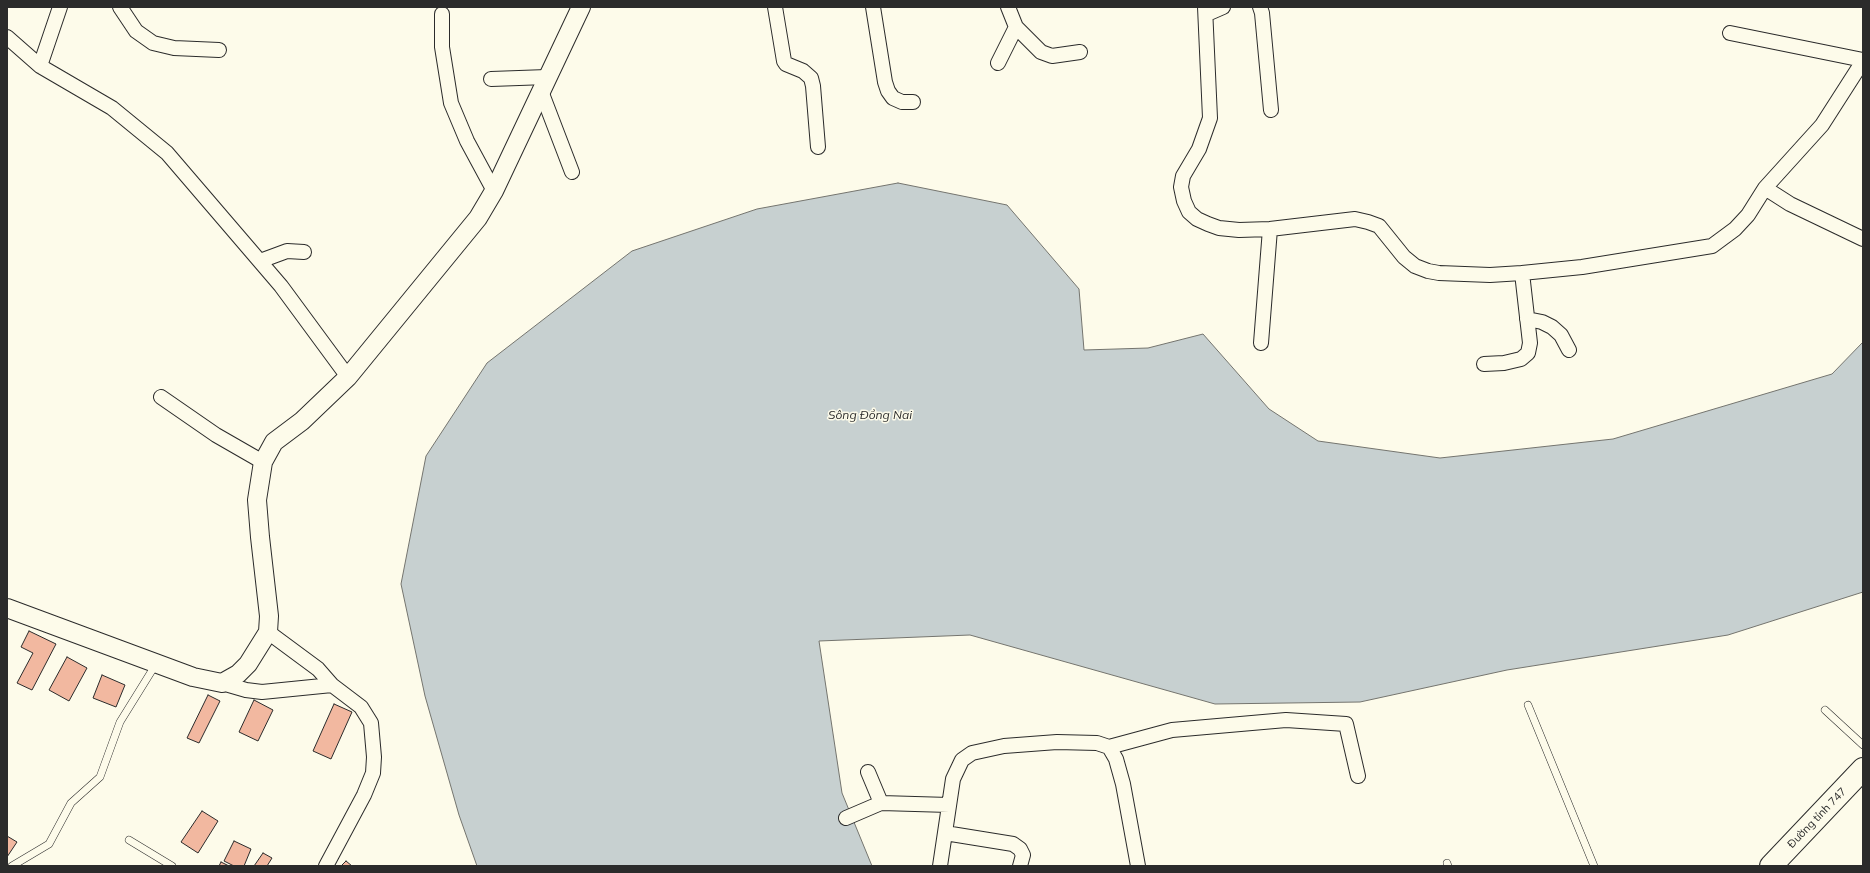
<!DOCTYPE html>
<meta charset="utf-8">
<style>
body{margin:0}
#map{position:relative;width:1870px;height:873px;overflow:hidden;background:#fdfbea;font-family:Mulish,sans-serif}
canvas{display:block}
.frame{position:absolute;inset:0;border:8px solid #2b2b2b;pointer-events:none}
</style>
<div id="map">
<canvas width="1870" height="873"></canvas>
<div class="frame"></div>
</div>
<script>
const context = document.querySelector('canvas').getContext('2d');
context.lineJoin = 'round';
function fillPath(path, color) { context.fillStyle = color; context.fill(path, 'evenodd'); }
const shape = rows => new Path2D(rows.map(r => 'M' + r).join(''));
function trace(path, color, width, dash) { context.strokeStyle = color; context.lineWidth = width; context.lineCap = dash ? 'butt' : 'round'; context.setLineDash(dash || []); context.stroke(path); }
function drawText(font, color, halo, rows, align = 'center') {
  context.font = font + ' Mulish,sans-serif'; context.lineWidth = 3; context.setLineDash([]); context.textBaseline = 'middle'; context.strokeStyle = halo; context.fillStyle = color; for (const [text, x, y, turn = 0] of rows) {
    context.save(); context.translate(x, y); context.rotate((+turn || 0) * Math.PI / 180); context.textAlign = isNaN(turn) ? turn : align; if (halo) context.strokeText(text, 0, 0); context.fillText(text, 0, 0); context.restore();
  }
}
const water = shape([
 [898,183,1007,205,1079,289,1084,350,1148,348,1203,334,1269,409,1318,441,1440,458,1613,439,1832,374,1863,342,1863,592,1728,635,1507,670,1360,702,1215,704,970,635,819,641,842,793,872,866,477,866,459,815,425,696,401,584,426,456,487,363,632,251,757,209,898,183]
]);
fillPath(water, '#c7d0d0');
trace(water, '#74746e', 1);
const building = shape([
 [29,631,56,644,32,690,17,683,33,653,21,647,29,631],
 [67,657,87,668,69,701,49,690,67,657],
 [102,675,125,685,116,707,93,698,102,675],
 [208,695,220,701,199,743,187,738,208,695],
 [254,700,273,710,258,741,239,732,254,700],
 [334,704,352,712,331,759,313,751,334,704],
 [202,811,218,821,198,853,181,842,202,811],
 [7,836,17,842,7,857,7,836],
 [234,841,251,849,244,866,234,866,224,861,234,841],
 [263,853,272,858,267,866,254,866,263,853],
 [346,861,352,866,341,866,346,861],
 [221,862,229,866,219,866,221,862]
]);
fillPath(building, '#f2b8a0');
trace(building, '#2b2b2b', 1);
const service = shape([
 [1528,705,1594,866],
 [1825,710,1863,745],
 [129,840,172,866],
 [1447,863,1448,866],
 [12,866,49,844,71,803,100,777,120,722,156,664]
]);
const minor = shape([
 [120,7,136,31,153,43,174,48,219,50],
 [775,7,784,61,786,64,803,71,811,78,813,86,818,147],
 [873,7,885,82,888,91,893,98,902,102,913,102],
 [1008,7,1016,27,1041,52,1052,56,1080,52],
 [1205,7,1210,118,1199,149,1183,176,1181,187,1184,201,1189,212,1197,219,1208,224,1219,228,1239,230,1270,229,1355,219,1368,222,1379,226,1404,257,1415,266,1428,271,1439,273,1490,275,1522,273,1582,267,1712,246,1735,229,1748,215,1765,188,1822,125,1863,61],
 [1260,7,1262,13,1271,110],
 [442,14,442,47,451,103,467,141,494,191],
 [1207,14,1223,7],
 [1730,33,1863,60],
 [7,37,40,66,112,108,167,153,281,286,348,377],
 [998,63,1016,27],
 [40,66,60,7],
 [491,79,547,77],
 [541,91,572,172],
 [1765,188,1790,204,1863,239],
 [260,261,287,251,304,252],
 [1527,319,1542,322,1552,327,1561,335,1569,350],
 [1261,343,1270,229],
 [1484,364,1504,363,1521,359,1528,353,1530,343,1522,273],
 [161,397,216,435,263,462],
 [268,632,318,669,332,685,361,707,371,723,374,757,373,773,364,795,326,866],
 [222,683,246,690,262,692,332,685],
 [1109,747,1172,730,1286,720,1346,724,1358,776],
 [868,772,881,803],
 [846,818,881,803,949,805],
 [945,833,1013,844,1020,849,1023,855,1020,866],
 [940,866,953,779,962,760,972,753,1004,746,1057,742,1097,743,1109,747,1116,759,1123,784,1138,866]
]);
const tertiary = shape([
 [7,608,193,677,222,683,238,674,248,664,268,632,269,616,260,537,257,500,263,462,274,442,302,421,348,377,478,218,494,191,581,7]
]);
const primary = shape([
 [1771,866,1863,769]
]);
trace(service, '#2b2b2b', 8);
trace(minor, '#2b2b2b', 16);
trace(tertiary, '#2b2b2b', 20);
trace(primary, '#2b2b2b', 24);
trace(service, '#fdfbea', 7);
trace(minor, '#fdfbea', 14);
trace(tertiary, '#fdfbea', 18);
trace(primary, '#fdfbea', 22);
drawText('11px', '#2b2b2b', '#fdfbea', [
 ["Đường tỉnh 747",1817,818,-46]
]);
drawText('italic 12px', '#2b2b2b', '#fdfbea', [
 ["Sông Đồng Nai",870,415]
]);
</script>
